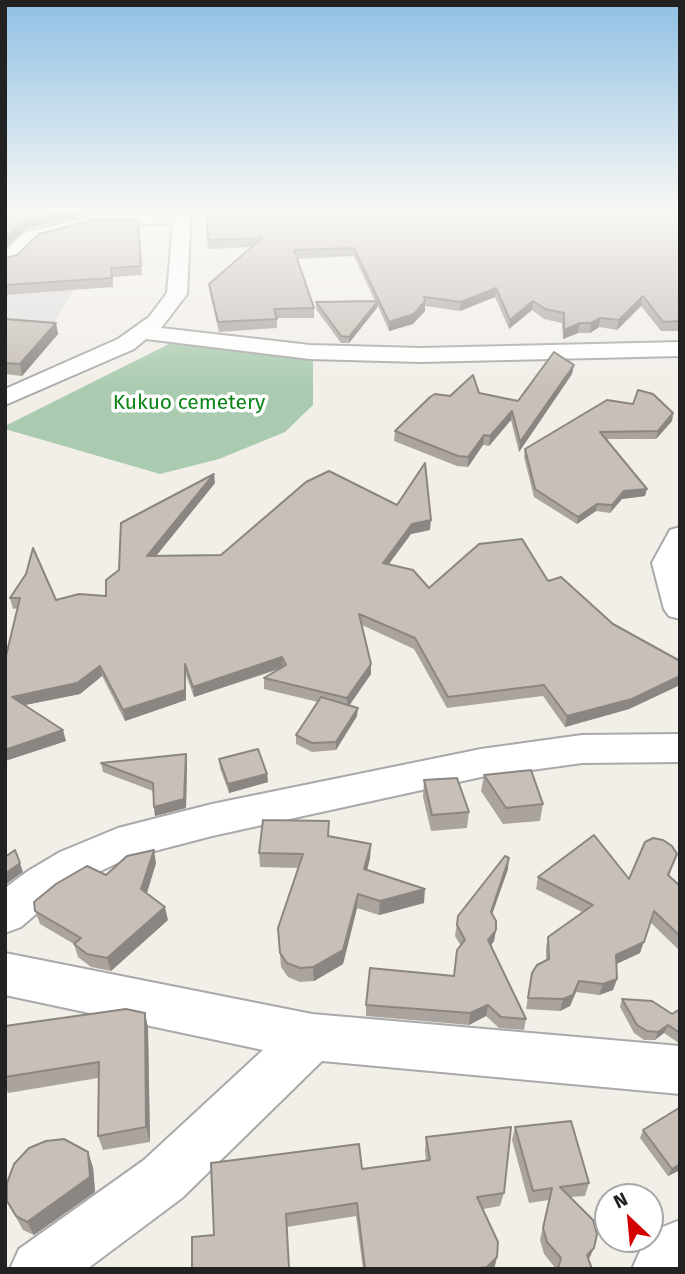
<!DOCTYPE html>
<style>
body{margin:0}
#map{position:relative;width:685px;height:1274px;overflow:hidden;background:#f2efe9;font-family:"Fira Sans",sans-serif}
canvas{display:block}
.frame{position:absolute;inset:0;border:7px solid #222;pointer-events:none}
.north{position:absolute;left:594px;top:1183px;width:70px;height:70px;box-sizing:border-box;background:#fff;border:2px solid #a7a7a7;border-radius:50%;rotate:334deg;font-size:19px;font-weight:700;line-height:28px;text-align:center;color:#222}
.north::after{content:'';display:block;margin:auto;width:24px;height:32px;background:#d40000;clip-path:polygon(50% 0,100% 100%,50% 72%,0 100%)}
</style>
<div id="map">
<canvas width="685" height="1274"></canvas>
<div class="frame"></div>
<div class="north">N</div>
</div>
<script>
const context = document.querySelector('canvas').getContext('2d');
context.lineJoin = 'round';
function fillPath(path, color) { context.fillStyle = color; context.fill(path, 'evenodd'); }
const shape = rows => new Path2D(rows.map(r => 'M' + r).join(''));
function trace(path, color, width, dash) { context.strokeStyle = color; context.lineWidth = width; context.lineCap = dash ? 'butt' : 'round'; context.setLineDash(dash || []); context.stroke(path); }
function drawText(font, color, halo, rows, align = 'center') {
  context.font = font + ' "Fira Sans",sans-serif'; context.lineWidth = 7; context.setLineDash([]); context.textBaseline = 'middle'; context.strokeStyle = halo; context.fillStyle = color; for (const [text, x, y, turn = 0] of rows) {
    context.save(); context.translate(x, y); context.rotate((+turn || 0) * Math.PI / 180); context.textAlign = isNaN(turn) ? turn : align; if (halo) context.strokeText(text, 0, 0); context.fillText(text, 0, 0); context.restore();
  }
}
fillPath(shape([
 [5,211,118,211,53,325,5,348]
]), '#e0dfdf');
fillPath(shape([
 [177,340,313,357,313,405,285,432,219,459,160,474,5,429,5,426]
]), '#aacbaf');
const street = shape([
 [191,211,187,294,161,328,310,345,421,348,680,342,680,356,421,362,310,359,146,339,134,349,5,405,5,389,118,339,149,317,167,293,173,223,93,226,39,240,17,262,5,265,5,252,18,238,27,232,93,216,191,211],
 [680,527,680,619,669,616,664,609,652,563,670,530,680,527],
 [680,734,680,762,582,763,481,777,212,836,128,858,90,876,58,895,21,927,5,933,5,888,28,871,60,852,118,828,212,804,481,749,582,735,680,734],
 [5,953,312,1014,680,1046,680,1094,322,1061,182,1198,87,1269,10,1269,19,1249,144,1160,263,1050,5,995,5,953],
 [680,1220,680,1269,632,1269,641,1249,660,1228,680,1220]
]);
trace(street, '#a9a9a9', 4);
fillPath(street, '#fff');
fillPath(shape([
 [5,211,130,211,92,213,26,229],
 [206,211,482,216,680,211,680,331,661,331,641,306,617,330,599,327,590,333,578,333,563,339,562,323,544,319,532,310,509,329,495,297,460,311,425,306,425,311,413,324,389,331,378,306,349,343,341,343,316,309,316,302,375,301,354,256,296,259,314,308,314,318,277,318,277,328,219,332,210,293,209,284,252,247,208,249],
 [138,219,142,275,113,277,113,287,5,295,5,258],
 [5,319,56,323,58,334,22,376,5,374],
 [574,365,572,374,519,452,511,420,489,446,483,445,468,467,457,466,394,441,395,431,450,396,479,393,518,401],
 [673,413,672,421,656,439,606,439,645,496,622,499,610,513,596,511,577,524,534,497,524,457,525,449],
 [215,483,156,556,221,555,430,530,411,534,389,564,429,588,548,581,613,624,680,661,680,685,629,709,565,727,543,696,447,708,414,649,362,625,371,674,349,705,357,716,336,750,312,752,296,744,296,735,318,702,264,689,264,678,280,669,194,697,186,675,186,700,125,721,102,676,80,694,25,705,66,741,5,761,5,660,18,608,13,609,10,598,26,574,56,600,106,596,119,570],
 [186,754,187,762,186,808,155,816,153,791,103,772,101,763],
 [219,759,267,774,268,782,229,793,220,768],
 [484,775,543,804,540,821,503,824,481,791],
 [424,780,469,812,467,828,431,831,423,797],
 [329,836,371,844,370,858,367,870,424,903,379,915,357,908,343,964,314,981,300,982,288,977,281,967,278,928,298,868,260,867,259,853],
 [677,854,669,876,680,886,680,951,650,922,640,953,616,964,617,979,613,990,599,995,576,992,570,1006,560,1011,526,1009,532,973,546,961,546,948,548,937,582,912,536,889,538,877,629,879],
 [156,863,147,893,168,920,111,971,91,967,78,957,74,944,40,924,35,911,106,875],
 [508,869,492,914,496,930,494,941,491,946,526,1019,524,1030,499,1028,486,1016,469,1025,366,1016,366,1005,454,976,461,946,455,936,458,916],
 [622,999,672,1014,680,1009,680,1044,664,1033,655,1040,644,1040,634,1033,620,1007],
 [145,1013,148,1028,150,1142,103,1150,98,1136,98,1078,8,1093,5,1085,5,1026],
 [679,1108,680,1170,668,1176,640,1138,643,1130],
 [515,1127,589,1183,585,1196,571,1197,592,1269,556,1269,544,1254,540,1240,549,1200,529,1203,512,1140],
 [426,1137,504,1193,500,1206,483,1209,497,1257,494,1269,363,1269,356,1216,287,1227,289,1269,192,1269,214,1235,362,1169,426,1161,425,1151],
 [93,1167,95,1192,34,1235,23,1230,7,1201]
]), '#aba49e');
fillPath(shape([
 [65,211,92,211,92,213,26,229,5,248,5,238,25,221],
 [496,288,495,297,460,311,461,302],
 [643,296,641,306,617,330,619,320],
 [378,301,377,308,349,343,349,337],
 [425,301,425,311,413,324,389,331,389,322],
 [533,301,532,310,509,329,510,320],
 [600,318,599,327,590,333,591,323],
 [56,323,58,334,22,376,20,364],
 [580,323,578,333,563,339,564,330],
 [574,365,572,374,519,452,520,442],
 [512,411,511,420,489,446,490,436],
 [673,413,672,421,656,439,658,431],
 [484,435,483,445,468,467,468,457],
 [214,474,215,483,148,566,147,556],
 [647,489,645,496,622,499,610,513,612,505,624,491],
 [597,504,596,511,577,524,578,517],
 [431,520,430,530,411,534,382,573,383,563,412,524],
 [282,657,283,667,194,697,193,687],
 [185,664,186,675,186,700,125,721,123,710],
 [371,664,371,674,347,709,347,698],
 [100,666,102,676,80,694,15,707,12,697],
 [680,676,680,685,629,709,565,727,567,716],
 [358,708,357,716,336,750,336,742],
 [63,730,66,741,5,761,5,750],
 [186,754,187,762,186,808,155,816,154,807],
 [267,774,268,782,229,793,228,784],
 [371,844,370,858,364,883,364,869],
 [154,850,156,863,144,902,141,889],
 [509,858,508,869,489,923,491,912],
 [20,863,23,872,5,885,5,874],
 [425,889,424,903,379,915,380,901],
 [358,894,357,908,343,964,314,981,313,967],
 [165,907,168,920,111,971,107,958],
 [654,911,640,953,612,966,616,955],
 [496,930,494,941,486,951,488,940],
 [617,979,613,990,599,995,603,984],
 [579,981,576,992,570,1006,560,1011,563,999],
 [488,1005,486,1016,469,1025,470,1013],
 [145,1013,148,1028,150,1142,146,1127],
 [668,1025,664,1033,655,1040,658,1032],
 [88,1152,93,1167,95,1192,34,1235,27,1222],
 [680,1164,680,1170,668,1176,672,1169],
 [594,1248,589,1259,582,1266,587,1255],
 [497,1257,494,1269,486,1269,487,1267]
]), '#8b8681');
const building = shape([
 [5,211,65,211,25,221,5,238,5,211],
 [206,211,474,211,482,216,546,211,680,211,680,321,663,322,643,296,619,320,600,318,591,323,580,323,564,330,564,313,545,309,533,301,510,320,496,288,461,302,424,297,425,301,414,314,389,322,354,248,294,250,314,308,274,309,277,319,218,322,209,284,262,238,208,240,206,211],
 [138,219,141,266,111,268,112,278,5,285,5,258,17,255,39,234,92,220,138,219],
 [378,301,349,337,341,336,316,302,378,301],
 [5,319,56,323,20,364,5,363,5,319],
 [554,352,574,365,520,442,512,411,490,436,484,435,468,457,458,456,395,431,430,397,435,394,450,396,473,375,479,393,518,401,554,352],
 [638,390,653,394,673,413,658,431,600,432,647,489,624,491,612,505,597,504,578,517,535,489,525,449,607,400,633,404,638,390],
 [425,463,431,520,412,524,383,563,413,570,429,588,479,544,522,539,548,581,561,577,613,624,680,661,680,676,632,699,567,716,544,685,448,697,415,638,359,614,371,664,347,698,264,678,286,665,282,657,193,687,185,664,185,690,123,710,100,666,77,683,12,697,63,730,5,750,5,660,20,598,10,598,26,574,33,548,56,600,79,594,106,596,106,580,119,570,121,523,214,474,147,556,221,555,306,482,329,471,397,505,425,463],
 [321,697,358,708,336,742,312,743,296,735,321,697],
 [258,749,267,774,228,784,219,759,258,749],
 [186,754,184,799,154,807,153,783,101,763,186,754],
 [531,770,543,804,506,808,484,775,531,770],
 [457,778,469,812,432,815,424,780,457,778],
 [263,820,329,821,328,836,371,844,364,869,425,889,380,901,358,894,343,950,313,967,300,968,287,963,280,953,278,928,303,854,259,853,263,820],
 [594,835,629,879,645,842,653,838,663,840,672,846,677,854,668,875,680,886,680,936,654,911,644,942,616,955,617,979,603,984,579,981,573,995,563,999,528,998,532,973,537,965,549,959,548,937,593,905,538,877,594,835],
 [15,850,20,863,5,874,5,857,15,850],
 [154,850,141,889,165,907,107,958,87,954,74,944,81,938,35,911,34,902,56,884,87,866,106,875,127,856,154,850],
 [505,856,509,858,491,912,496,921,496,930,488,940,526,1019,501,1017,488,1005,470,1013,366,1005,370,968,454,976,457,950,465,940,457,925,458,916,505,856],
 [622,999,652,1001,672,1014,680,1009,680,1033,668,1025,658,1032,647,1031,637,1025,622,999],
 [126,1009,145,1013,146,1127,98,1136,99,1062,5,1077,5,1026,126,1009],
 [679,1108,680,1164,672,1169,643,1130,679,1108],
 [571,1121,589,1183,560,1187,593,1220,597,1234,594,1248,587,1255,592,1269,558,1269,561,1258,547,1242,543,1228,552,1188,533,1191,515,1127,571,1121],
 [511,1127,504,1193,477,1197,498,1242,497,1257,487,1267,474,1269,365,1269,357,1203,286,1214,289,1268,192,1269,192,1237,214,1235,211,1163,359,1144,362,1169,430,1160,426,1137,511,1127],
 [64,1139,88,1152,90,1177,27,1222,16,1216,7,1201,7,1183,14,1164,29,1148,46,1141,64,1139]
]);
fillPath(building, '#c7bfb8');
trace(building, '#8b8681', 2);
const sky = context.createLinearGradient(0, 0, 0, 390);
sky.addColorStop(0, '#8fc0e4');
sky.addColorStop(0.54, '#f9f8f5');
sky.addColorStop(1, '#f9f8f500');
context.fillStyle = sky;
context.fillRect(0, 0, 685, 390);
drawText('21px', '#0c8416', '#fff', [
 ["Kukuo cemetery",189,403]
]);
</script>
